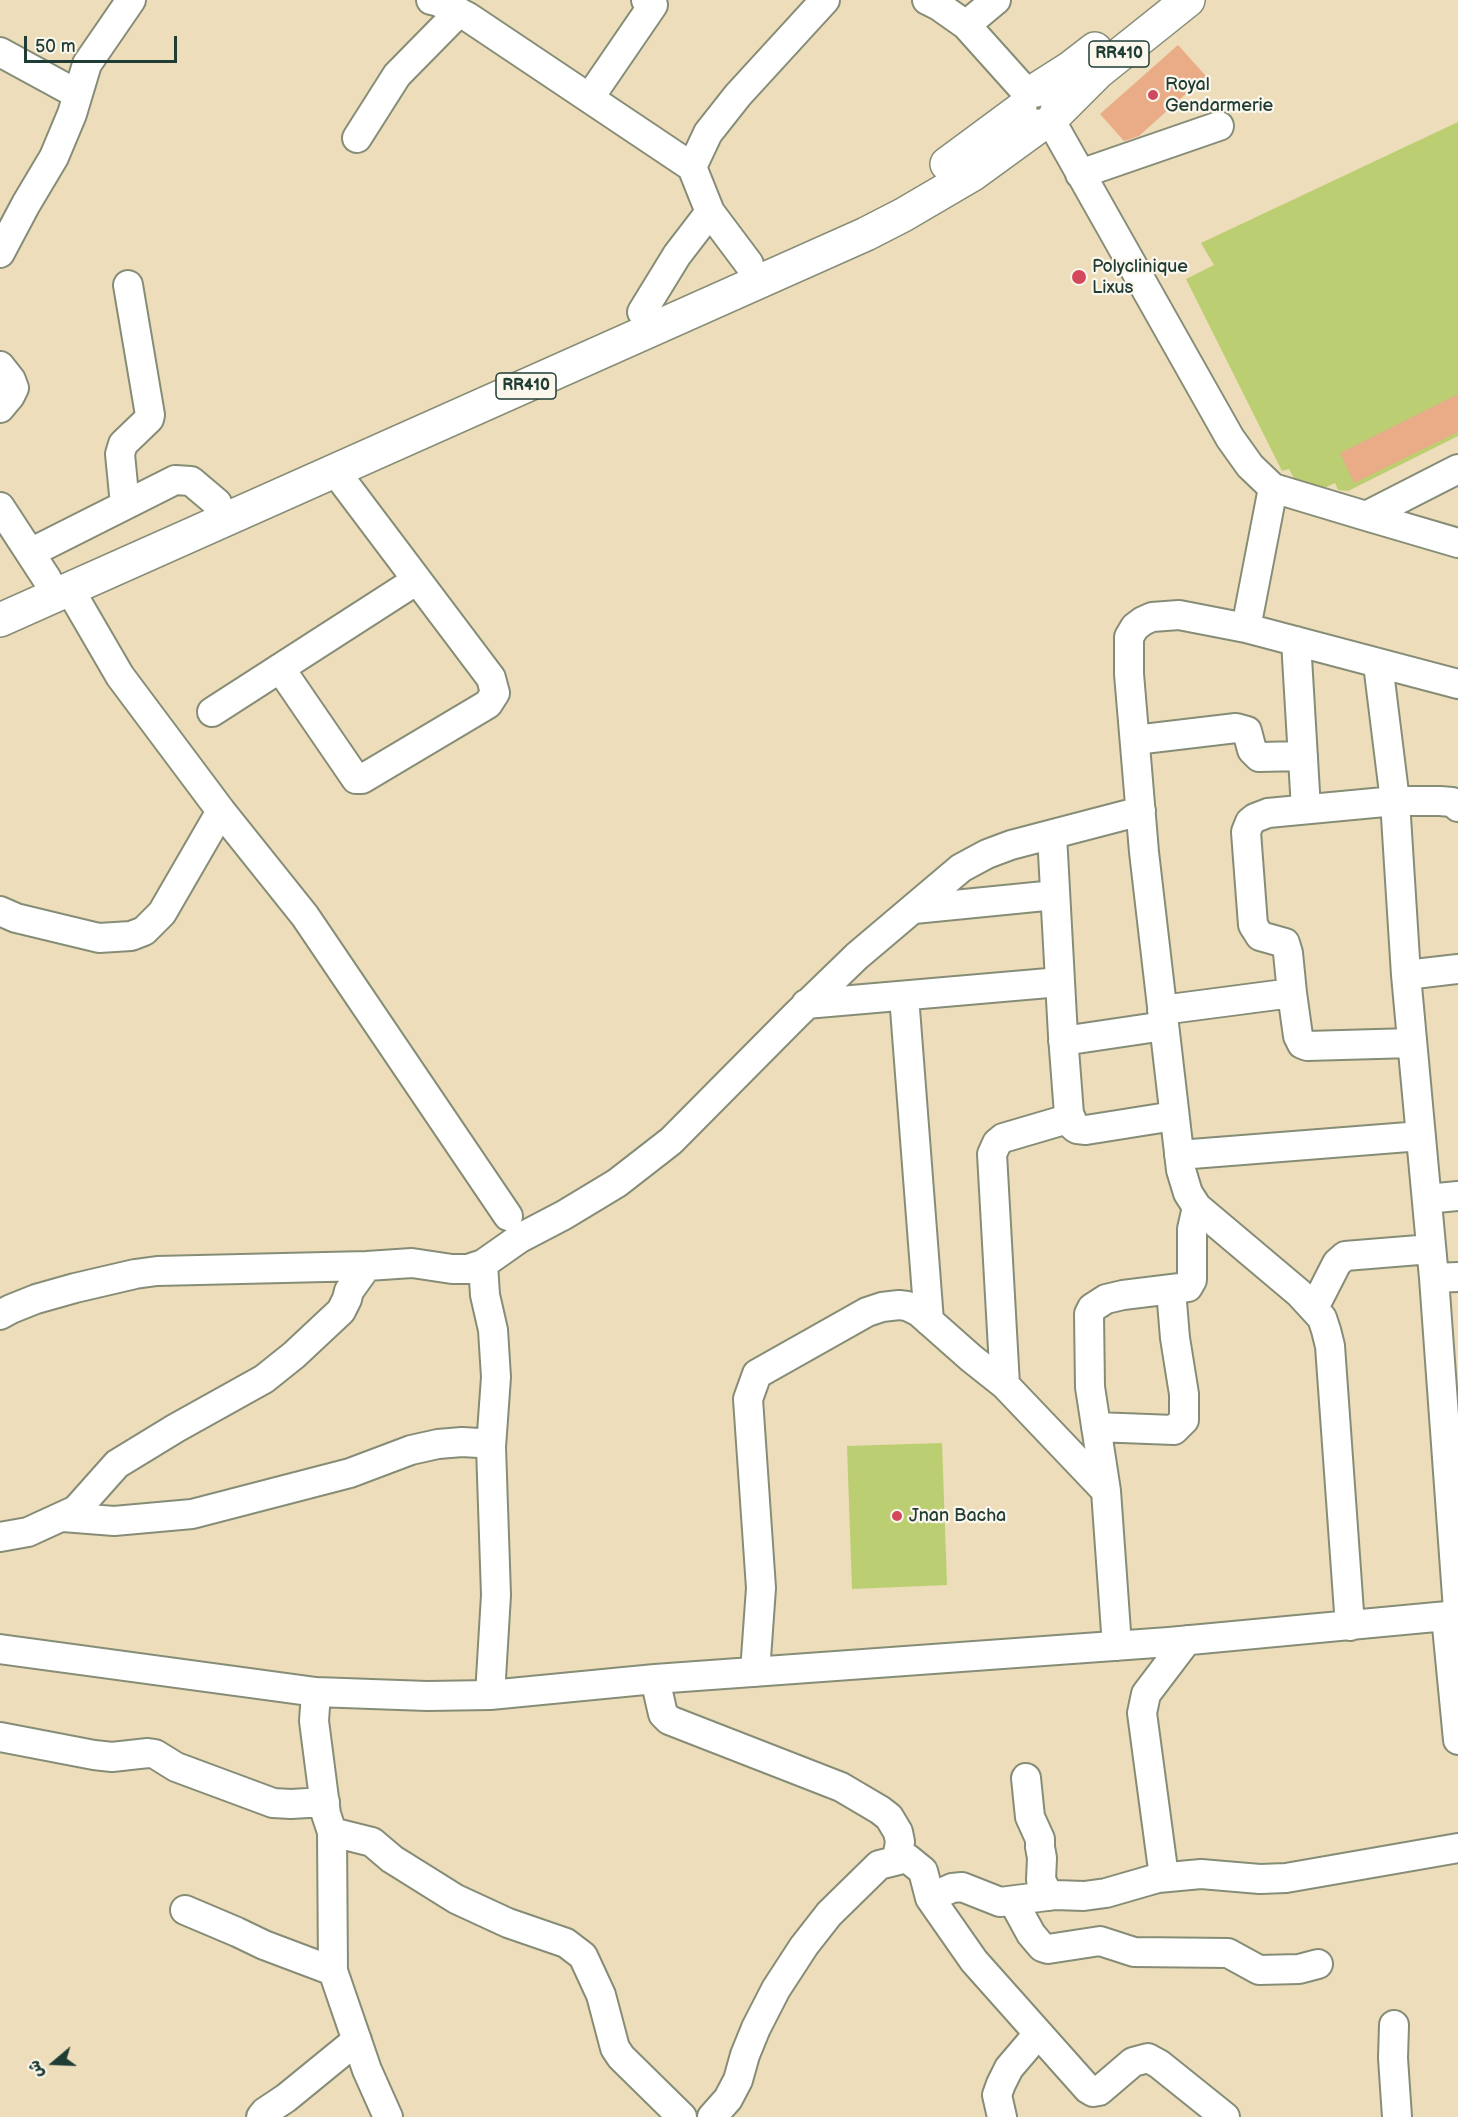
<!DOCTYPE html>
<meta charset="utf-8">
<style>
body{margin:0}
#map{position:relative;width:1458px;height:2117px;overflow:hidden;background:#edddba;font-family:"Balsamiq Sans","Playpen Sans Arabic",sans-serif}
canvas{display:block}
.north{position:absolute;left:24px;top:2033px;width:60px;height:60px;-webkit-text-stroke:4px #fbf7ec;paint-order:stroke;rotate:251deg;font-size:16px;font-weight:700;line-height:24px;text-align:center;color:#1f3d34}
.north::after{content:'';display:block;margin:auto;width:21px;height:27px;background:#1f3d34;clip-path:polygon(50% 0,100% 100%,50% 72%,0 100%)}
.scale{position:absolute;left:24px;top:36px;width:153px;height:27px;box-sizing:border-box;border:3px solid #1f3d34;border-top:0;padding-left:8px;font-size:18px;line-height:21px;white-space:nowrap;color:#1f3d34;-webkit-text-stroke:4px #fbf7ec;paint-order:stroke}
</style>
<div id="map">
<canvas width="1458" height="2117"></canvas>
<div class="north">ش</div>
<div class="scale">50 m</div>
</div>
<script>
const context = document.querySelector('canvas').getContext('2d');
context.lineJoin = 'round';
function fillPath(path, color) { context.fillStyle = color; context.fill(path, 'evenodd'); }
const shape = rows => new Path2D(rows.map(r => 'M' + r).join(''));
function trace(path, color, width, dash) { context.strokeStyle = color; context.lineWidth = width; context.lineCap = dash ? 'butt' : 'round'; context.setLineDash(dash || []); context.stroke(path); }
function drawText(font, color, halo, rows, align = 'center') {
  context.font = font + ' "Balsamiq Sans",sans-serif'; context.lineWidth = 4.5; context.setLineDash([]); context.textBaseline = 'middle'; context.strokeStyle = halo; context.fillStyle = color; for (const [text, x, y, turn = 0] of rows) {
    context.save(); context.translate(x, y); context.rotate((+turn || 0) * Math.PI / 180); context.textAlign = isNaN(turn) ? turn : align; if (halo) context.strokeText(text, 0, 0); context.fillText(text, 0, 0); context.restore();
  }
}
fillPath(shape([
 [1458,122,1458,436,1348,491,1338,490,1335,483,1318,491,1297,484,1289,469,1282,471,1186,279,1214,265,1201,243],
 [942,1443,947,1585,852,1589,847,1446]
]), '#bcce72');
fillPath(shape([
 [1178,45,1206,76,1139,136,1124,141,1100,114],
 [1458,394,1458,432,1354,483,1340,453]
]), '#e9ac87');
const minor = shape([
 [431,0,439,2,468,17,692,167,710,212,749,264],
 [927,0,939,6,966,25,1027,93],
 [966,25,996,0],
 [0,52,77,94],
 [590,97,653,5,646,0],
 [1051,121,1230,438,1250,466,1273,488],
 [357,138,397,75,459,12],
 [692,167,708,133,738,95,825,0],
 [1080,174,1219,126],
 [0,253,26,204,54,157,72,114,87,64,131,0],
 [642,312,677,255,710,212],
 [0,366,11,380,14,388,10,396,0,408],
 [125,505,120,454,123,444,149,419,150,415,128,285],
 [0,507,47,579],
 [1366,516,1458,543],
 [30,553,175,480,191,481,217,503],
 [70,590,120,676,221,811,305,916,508,1216],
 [1246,628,1273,488,1366,516,1458,469],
 [1296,641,1306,809],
 [1378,664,1395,801,1406,975,1434,1278,1458,1610],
 [280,668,356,779,362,779,488,704,495,693,491,678,335,471],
 [212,712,417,580],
 [1135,740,1236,728,1247,731,1252,750,1259,757,1303,756],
 [1052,835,1063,1036,1069,1114,1074,1127,1077,1129,1086,1130,1174,1116],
 [914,909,1055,895],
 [0,911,16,918,99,938,131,936,144,931,162,913,221,811],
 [1406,975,1458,969],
 [1292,993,1288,953,1285,943,1260,936,1253,925,1246,832,1250,822,1255,818,1268,813,1395,801,1440,801,1452,802,1458,807],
 [904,996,929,1321],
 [806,1004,1060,982],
 [1162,1010,1292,993,1298,1036,1302,1044,1307,1046,1412,1043],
 [1063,1041,1164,1026],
 [1179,1155,1421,1136],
 [1427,1199,1458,1196],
 [483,1264,485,1295,493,1330,496,1377,491,1447,496,1595,490,1695],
 [1434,1278,1458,1277],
 [1314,1308,1337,1263,1345,1256,1431,1249],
 [0,1315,11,1309,36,1299,75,1288,135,1274,157,1271,367,1266,412,1263,452,1269,468,1269,483,1264,520,1238,564,1215,617,1183,671,1141,796,1015,857,956,961,868,987,854,1011,845,1141,811],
 [1005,1385,992,1154,997,1143,1003,1138,1071,1118],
 [1096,1427,1174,1430,1184,1420,1184,1394,1175,1338,1171,1290],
 [63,1517,114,1521,192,1514,350,1473,411,1450,438,1444,462,1442,479,1443,491,1447],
 [0,1537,28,1532,76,1510,117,1464,176,1428,264,1379,294,1355,341,1311,347,1299,349,1291,367,1266],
 [1446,1616,1458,1740],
 [1350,1626,1330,1346,1326,1330,1322,1318,1299,1293,1197,1207,1188,1193,1181,1170,1144,852,1129,674,1129,637,1135,627,1143,621,1152,617,1179,615,1246,628,1458,684],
 [1117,1646,1106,1491,1090,1387,1089,1314,1092,1308,1106,1299,1123,1295,1188,1287,1192,1280,1192,1229,1197,1207],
 [0,1649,316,1692,427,1696,490,1695,655,1679,1169,1642,1458,1615],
 [755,1672,761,1588,748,1399,757,1374,867,1312,882,1307,899,1305,907,1306,919,1312,971,1358,1005,1385,1106,1491],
 [655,1679,663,1714,669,1720,841,1787,880,1810,889,1817,898,1832,900,1842,897,1859],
 [316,1692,314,1721,326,1814,332,1832,372,1842,392,1859,456,1899,508,1923,566,1943,583,1956,601,1995,615,2048,621,2057,682,2117],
 [0,1737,94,1755,112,1757,148,1753,155,1754,176,1767,273,1803,291,1804,325,1802],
 [1026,1778,1030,1817,1040,1839,1040,1847,1042,1858,1041,1880,1049,1896],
 [1164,1877,1142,1713,1146,1694,1187,1640],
 [930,1898,952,1888,962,1887,1000,1902,1055,1895,1084,1896,1106,1893,1158,1878,1201,1874,1260,1879,1286,1878,1458,1848],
 [1013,1901,1031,1934,1042,1947,1048,1949,1100,1941,1134,1952,1228,1953,1259,1970,1299,1969,1318,1964],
 [185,1910,237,1932,264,1945,333,1971,332,1832],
 [333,1971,367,2070,388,2117],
 [1394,2025,1393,2058,1397,2117],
 [261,2117,265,2112,286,2098,357,2040],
 [712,2117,728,2099,738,2080,745,2055,756,2028,776,1989,804,1946,829,1914,879,1865,907,1858,923,1871,930,1898,974,1961,1088,2089,1093,2092,1099,2091,1133,2062,1148,2058,1159,2064,1225,2117],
 [1002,2117,997,2095,1001,2084,1009,2068,1038,2034]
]);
const highway = shape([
 [1036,90,1069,69,1095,49],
 [1056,114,1098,72,1188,0],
 [947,164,1020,110],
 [0,620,866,234,903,215,973,174,1039,126]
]);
trace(minor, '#868d77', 32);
trace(highway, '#868d77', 36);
trace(minor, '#fff', 28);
trace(highway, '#fff', 33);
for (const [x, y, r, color] of [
 [1153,95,6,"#d1495b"],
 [1079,277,8,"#d1495b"],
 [897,1516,6,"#d1495b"]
]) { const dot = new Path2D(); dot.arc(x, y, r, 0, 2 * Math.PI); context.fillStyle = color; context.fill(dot); trace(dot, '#fbf7ec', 2); }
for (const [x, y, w] of [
 [1119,54,60],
 [526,386,60]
]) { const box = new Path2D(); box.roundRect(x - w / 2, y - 13, w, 26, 4.5); context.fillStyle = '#fbf7ec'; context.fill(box); trace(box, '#1f3d34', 1.5); }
drawText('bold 16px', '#1f3d34', null, [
 ["RR410",1119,54],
 ["RR410",526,386]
]);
drawText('18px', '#1f3d34', '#fbf7ec', [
 ["Royal",1165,85],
 ["Gendarmerie",1165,106],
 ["Polyclinique",1092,267],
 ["Lixus",1092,288],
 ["Jnan Bacha",909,1516]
], 'left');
</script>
